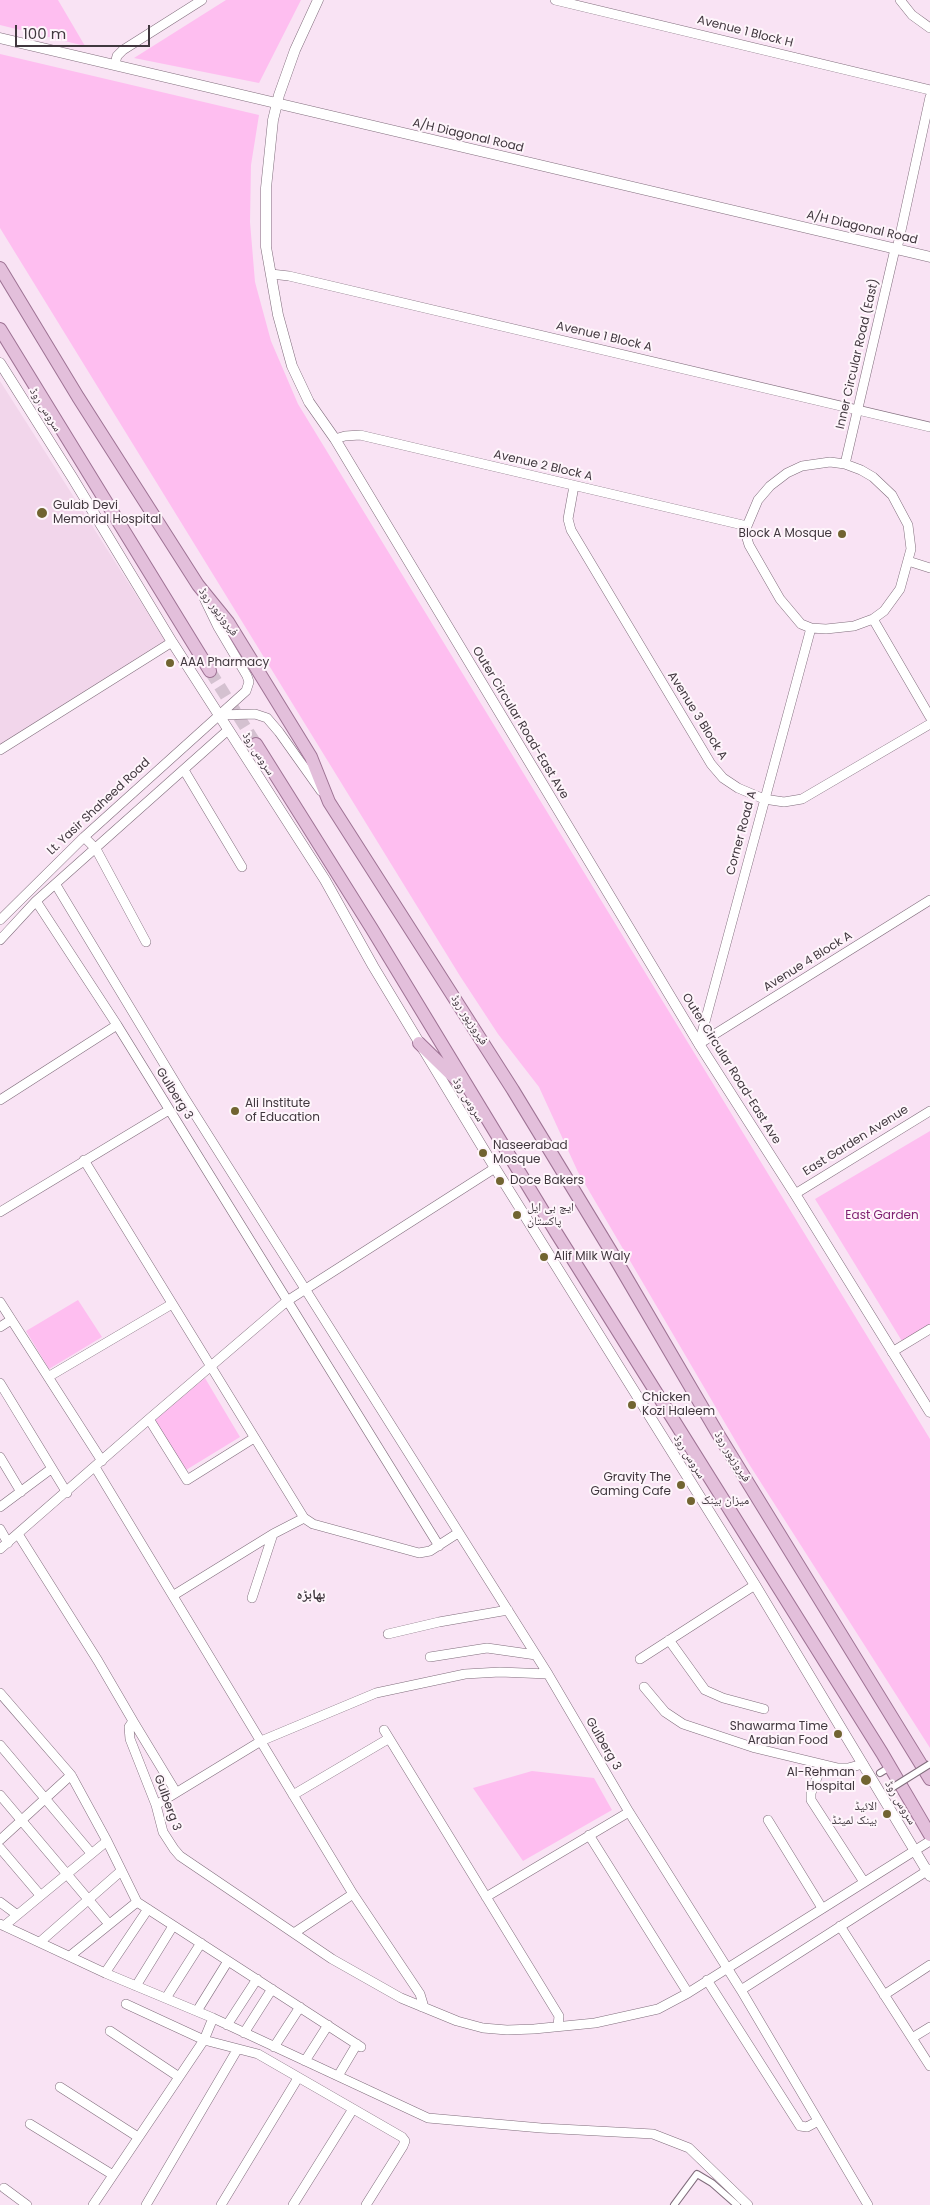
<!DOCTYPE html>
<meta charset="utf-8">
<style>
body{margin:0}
#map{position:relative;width:930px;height:2205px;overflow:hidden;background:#f9e3f4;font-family:Poppins,sans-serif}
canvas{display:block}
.scale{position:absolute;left:15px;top:25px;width:135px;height:22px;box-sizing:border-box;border:2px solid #40373e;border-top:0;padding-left:6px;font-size:15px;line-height:18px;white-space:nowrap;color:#40373e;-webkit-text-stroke:4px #fef5fb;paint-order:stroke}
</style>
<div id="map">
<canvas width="930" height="2205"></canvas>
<div class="scale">100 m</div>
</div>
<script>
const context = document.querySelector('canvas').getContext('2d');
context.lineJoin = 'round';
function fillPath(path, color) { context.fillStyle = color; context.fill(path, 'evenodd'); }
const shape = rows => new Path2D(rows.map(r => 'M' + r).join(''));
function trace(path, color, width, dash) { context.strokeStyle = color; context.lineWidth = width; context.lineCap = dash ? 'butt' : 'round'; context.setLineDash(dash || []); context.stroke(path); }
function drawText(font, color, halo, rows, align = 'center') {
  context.font = font + ' Poppins,"Noto Naskh Arabic",sans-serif'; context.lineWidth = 4; context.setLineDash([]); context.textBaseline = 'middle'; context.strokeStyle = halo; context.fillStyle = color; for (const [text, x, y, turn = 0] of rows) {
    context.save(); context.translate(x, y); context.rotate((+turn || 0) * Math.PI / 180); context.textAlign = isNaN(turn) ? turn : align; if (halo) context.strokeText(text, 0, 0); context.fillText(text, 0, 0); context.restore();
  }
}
fillPath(shape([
 [0,381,168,645,0,745]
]), '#f2d6eb');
fillPath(shape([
 [0,0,58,0,85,46,0,25],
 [226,0,301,0,259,83,134,58],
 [0,54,259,115,251,165,250,222,255,282,271,341,298,404,930,1439,930,1748,749,1464,578,1172,539,1087,498,1034,460,976,0,228],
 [930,1131,930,1330,905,1346,815,1199],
 [78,1300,102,1337,49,1369,26,1331],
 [205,1378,240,1437,186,1470,154,1421],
 [532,1771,594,1778,612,1810,523,1861,473,1788]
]), '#febef0');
trace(shape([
 [210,671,256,744]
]), '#d4c1d0', 12, [12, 6]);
const pedestrian = shape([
 [880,1773,890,1767],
 [674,2205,697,2174,712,2183,737,2205]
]);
const minor = shape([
 [555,0,930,90],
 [900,0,912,15,930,28],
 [115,64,117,56,123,50,202,0],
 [897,249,930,97],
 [271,274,289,276,930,427],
 [335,439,345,436,360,435,747,526],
 [830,462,845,464,861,470,873,477,892,495,908,525,911,549,900,589,884,611,873,619,854,626,826,629,811,628,801,624,780,599,749,545,746,535,747,526,758,500,770,486,787,473,802,466,830,462],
 [845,464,895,249],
 [574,486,568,519,571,530,711,764,723,778,738,788,764,799,784,802,802,799,930,724],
 [908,561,930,568],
 [873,619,930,717],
 [219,715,255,714,267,718,279,732,321,791],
 [0,750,172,642],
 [184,770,242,867],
 [84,837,96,849,146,942],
 [56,885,184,1097,548,1674,629,1812,741,1990],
 [36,901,117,1025,439,1546],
 [0,920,84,837,246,691,249,682,247,676,218,627,204,598],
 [0,940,36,901,228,730],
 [699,1044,811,628],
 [699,1044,930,900],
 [0,1100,117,1025],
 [84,1160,304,1518,313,1524,419,1553,430,1551,458,1533],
 [795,1194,930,1111],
 [0,1212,169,1110],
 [0,1302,102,1461],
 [0,1327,11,1320],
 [892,1352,930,1329],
 [48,1377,172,1304],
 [0,1383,67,1493],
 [149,1419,187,1480,254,1438],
 [0,1457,21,1492],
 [95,1467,353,1894,420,1994,423,2004,422,2007],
 [0,1507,51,1469],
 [0,1529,8,1543],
 [18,1534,98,1661,133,1721,129,1727,130,1739,156,1805,163,1832,174,1849,180,1856,332,1959,401,1998,457,2021,483,2028,507,2030,534,2029,595,2023,658,2009,688,1993,930,1841],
 [0,1549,149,1419,287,1301,495,1168],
 [174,1595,273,1534,304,1518],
 [252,1598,273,1534],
 [388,1634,439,1622,508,1610],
 [669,1640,705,1690,723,1698,764,1709],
 [430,1657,487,1648,536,1655],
 [640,1659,755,1585],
 [644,1687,665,1712,683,1724,755,1748,838,1768,848,1768,863,1764],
 [0,1693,71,1775,107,1841,137,1902,361,2047],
 [133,1721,176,1792],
 [384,1730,559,2016,558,2026],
 [0,1745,91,1853],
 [822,1765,811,1793,811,1800,864,1882],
 [0,1795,109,1924],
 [293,1795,388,1739],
 [156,1805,261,1741,376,1693,465,1674,500,1672,548,1674],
 [768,1820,822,1908],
 [589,1835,688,1993],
 [0,1840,71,1775],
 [0,1848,40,1895],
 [486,1897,629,1812],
 [0,1902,16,1914],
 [0,1924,105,1973,213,2018,428,2118,541,2128,653,2134,689,2148,748,2205],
 [4,1926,107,1841],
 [840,1926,930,2066],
 [294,1933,353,1894],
 [40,1942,121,1871],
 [70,1956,137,1902],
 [105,1973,148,1909],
 [707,1980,800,2126,807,2127,818,2121],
 [136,1986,173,1926],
 [884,1995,930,1965],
 [166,1998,201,1943],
 [126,2004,204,2040,258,2054,402,2137,405,2141,403,2146,366,2205],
 [197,2011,228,1961],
 [227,2025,257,1979],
 [110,2031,179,2077],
 [244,2033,272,1989],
 [912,2038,930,2027],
 [274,2047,300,2007],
 [305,2061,328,2025],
 [338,2076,357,2044],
 [60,2087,138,2137],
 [30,2124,113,2175],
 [4,2188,27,2205],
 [93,2205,204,2040,213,2018],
 [146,2205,237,2050],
 [221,2205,298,2078],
 [293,2205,353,2109],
 [868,2205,741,1990,930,1869]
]);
const tertiary = shape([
 [318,0,295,50,279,95,273,120,266,188,266,247,278,315,292,366,309,402,335,439,699,1044,795,1194,930,1412],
 [0,38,930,257],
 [0,363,72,477,172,642,325,880,373,966,495,1168,755,1585,930,1876]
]);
const primary = shape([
 [0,268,78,397,198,585,228,622,311,757,329,802,513,1090,612,1253,718,1434,930,1779],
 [0,329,210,671],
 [256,744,372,929,557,1234,882,1753,930,1835],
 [419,1043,461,1084]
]);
trace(pedestrian, '#806d7c', 8);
trace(minor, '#806d7c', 10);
trace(tertiary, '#806d7c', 11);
trace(primary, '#9e7394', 14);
trace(pedestrian, '#fff', 6);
trace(minor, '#fff', 9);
trace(tertiary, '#fff', 10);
trace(primary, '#e3bfdb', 12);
const pedestrianBridge = shape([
 [890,1789,930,1764]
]);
trace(pedestrianBridge, '#806d7c', 8, []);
trace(pedestrianBridge, '#fff', 6);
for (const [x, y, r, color] of [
 [42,513,6,"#716431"],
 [842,534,5,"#716431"],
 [170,663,5,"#716431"],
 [235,1111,5,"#716431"],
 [483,1153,5,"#716431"],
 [500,1181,5,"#716431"],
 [517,1215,5,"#716431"],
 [544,1257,5,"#716431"],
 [632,1405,5,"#716431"],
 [681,1485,5,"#716431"],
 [691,1501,5,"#716431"],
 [838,1734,5,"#716431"],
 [866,1780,6,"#716431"],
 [887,1814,5,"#716431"]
]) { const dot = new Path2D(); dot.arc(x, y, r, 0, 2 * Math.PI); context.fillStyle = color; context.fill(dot); trace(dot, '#fef5fb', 2); }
drawText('12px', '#40373e', '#fef5fb', [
 ["Avenue 1 Block H",745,32,14],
 ["A/H Diagonal Road",468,136,13],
 ["A/H Diagonal Road",862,228,13],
 ["Avenue 1 Block A",604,337,13],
 ["Inner Circular Road (East)",858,354,-77],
 ["سروس روڈ",45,410,58],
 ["Avenue 2 Block A",543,466,13],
 ["فیروزپور روڈ",218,612,53],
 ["Avenue 3 Block A",697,716,58],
 ["Outer Circular Road-East Ave",520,723,59],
 ["سروس روڈ",258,754,57],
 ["Lt. Yasir Shaheed Road",99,807,-43],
 ["Corner Road A",742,833,-75],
 ["Avenue 4 Block A",808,962,-32],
 ["فیروزپور روڈ",469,1020,57],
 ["Outer Circular Road-East Ave",731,1069,58],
 ["Gulberg 3",174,1094,58],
 ["سروس روڈ",468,1100,59],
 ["East Garden Avenue",856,1141,-32],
 ["سروس روڈ",689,1457,58],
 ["فیروزپور روڈ",732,1457,58],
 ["Gulberg 3",603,1744,60],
 ["Gulberg 3",167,1803,70],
 ["سروس روڈ",900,1803,59]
]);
drawText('12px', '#40373e', '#fef5fb', [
 ["Gulab Devi",53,506],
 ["Memorial Hospital",53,520],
 ["Block A Mosque",832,534,"right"],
 ["AAA Pharmacy",180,663],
 ["Ali Institute",245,1104],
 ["of Education",245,1118],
 ["Naseerabad",493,1146],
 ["Mosque",493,1160],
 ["Doce Bakers",510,1181],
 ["ایچ بی ایل",527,1208],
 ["پاکستان",527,1222],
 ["Alif Milk Waly",554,1257],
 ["Chicken",642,1398],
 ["Kozi Haleem",642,1412],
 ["Gravity The",671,1478,"right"],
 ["Gaming Cafe",671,1492,"right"],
 ["میزان بینک",701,1501],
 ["Shawarma Time",828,1727,"right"],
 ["Arabian Food",828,1741,"right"],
 ["Al-Rehman",855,1773,"right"],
 ["Hospital",855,1787,"right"],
 ["الائیڈ",877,1807,"right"],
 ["بینک لمیٹڈ",877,1821,"right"]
], 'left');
drawText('12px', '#7f2071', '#fef5fb', [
 ["East Garden",882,1216]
]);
drawText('bold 14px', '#40373e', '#fef5fb', [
 ["بھابڑہ",311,1595]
]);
</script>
